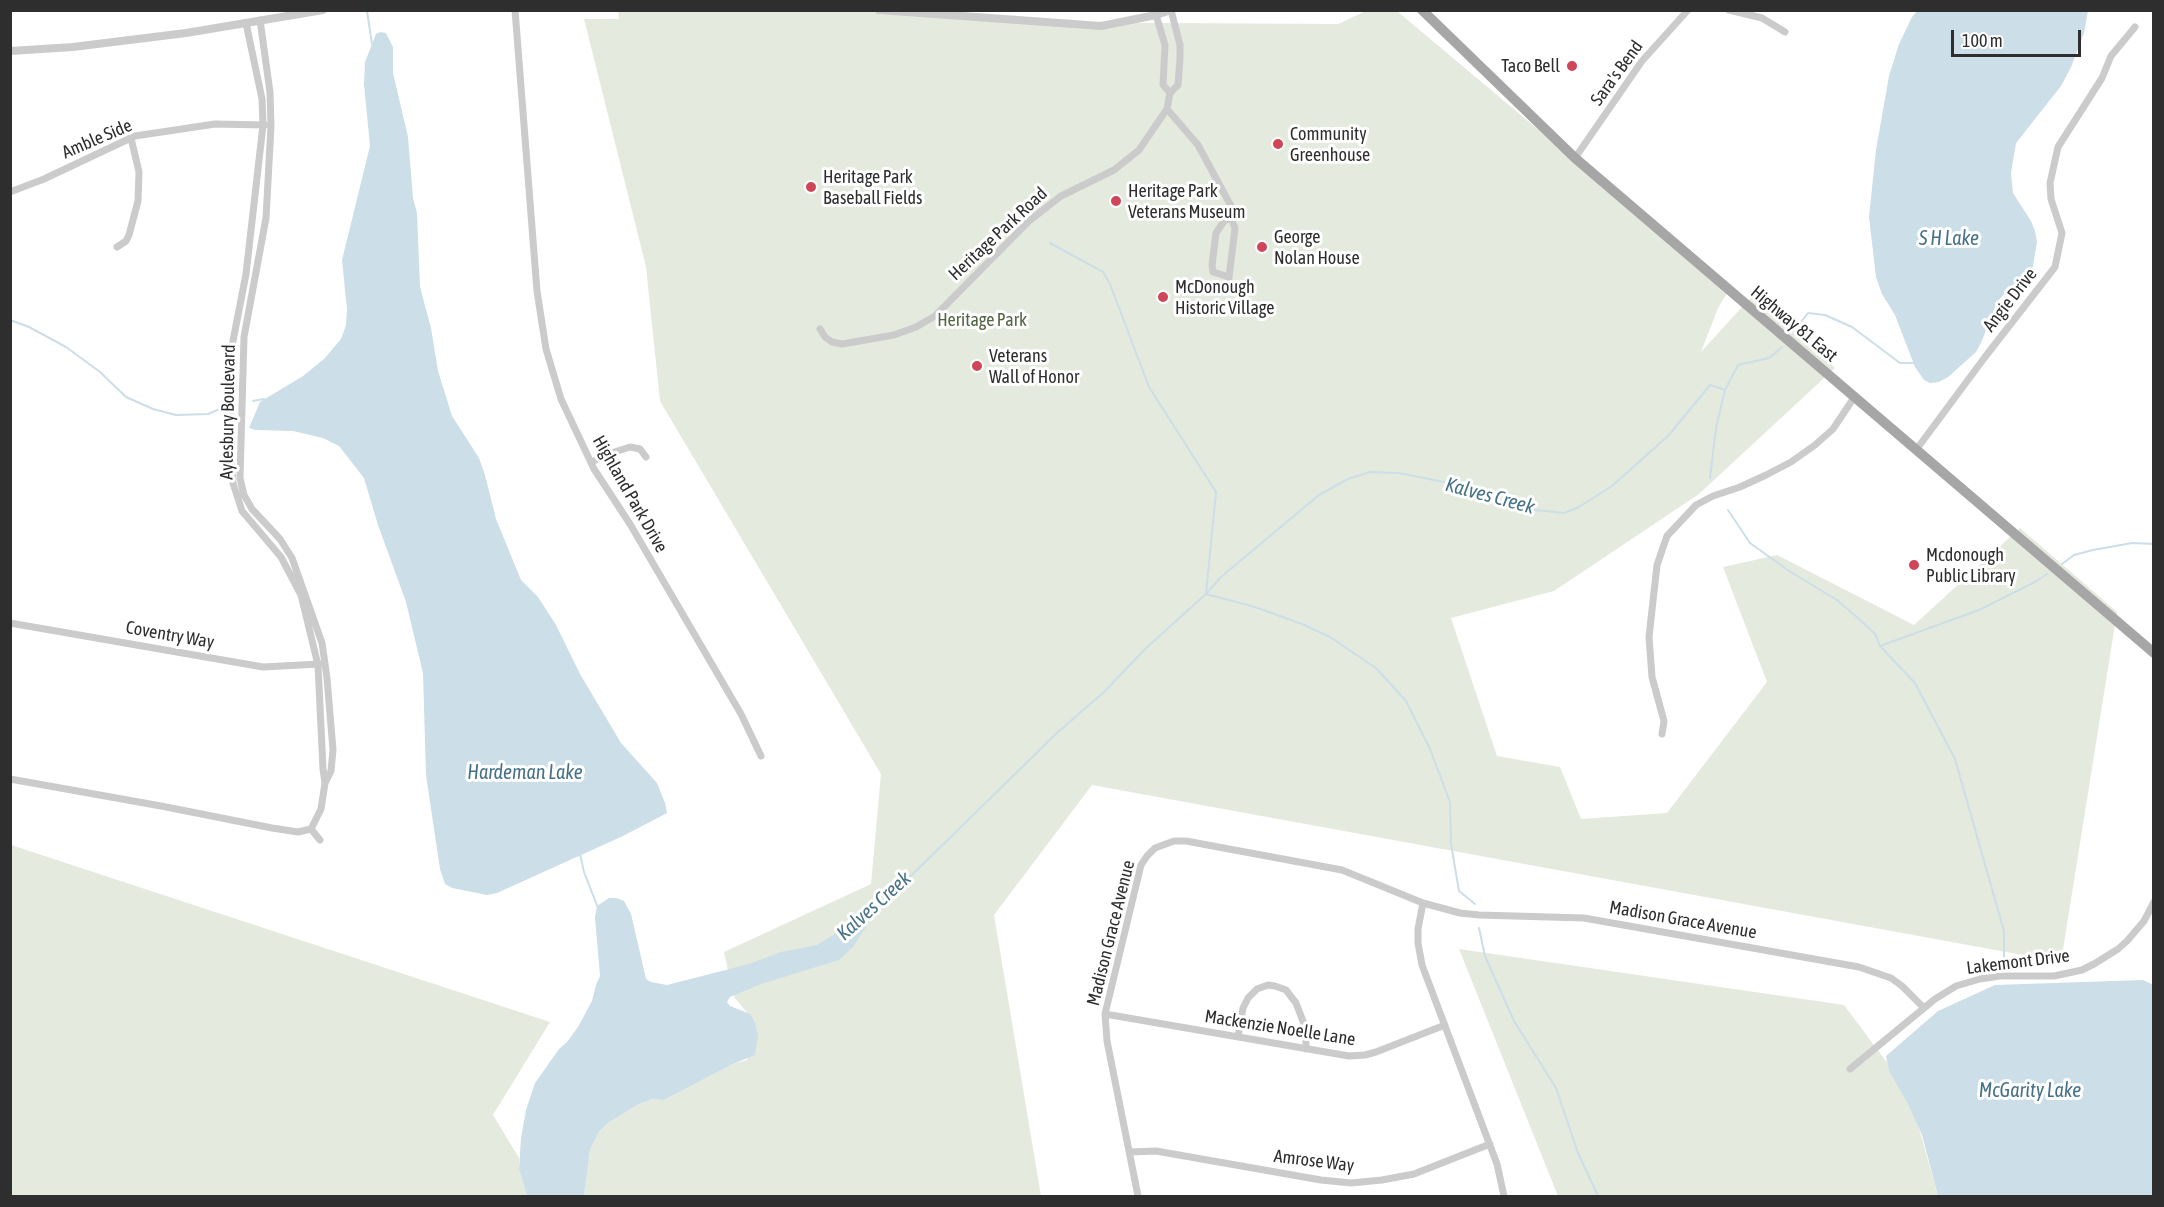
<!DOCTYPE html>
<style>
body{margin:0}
#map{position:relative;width:2164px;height:1207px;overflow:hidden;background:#fff;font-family:"Asap Condensed",sans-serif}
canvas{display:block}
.frame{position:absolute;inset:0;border:12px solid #2e2e2e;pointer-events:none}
.scale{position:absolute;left:1951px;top:30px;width:130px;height:27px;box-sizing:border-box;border:3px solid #2e2e2e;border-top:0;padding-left:8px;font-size:18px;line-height:21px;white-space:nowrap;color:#2e2e2e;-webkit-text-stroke:4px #fff;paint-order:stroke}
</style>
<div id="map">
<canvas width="2164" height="1207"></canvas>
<div class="frame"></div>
<div class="scale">100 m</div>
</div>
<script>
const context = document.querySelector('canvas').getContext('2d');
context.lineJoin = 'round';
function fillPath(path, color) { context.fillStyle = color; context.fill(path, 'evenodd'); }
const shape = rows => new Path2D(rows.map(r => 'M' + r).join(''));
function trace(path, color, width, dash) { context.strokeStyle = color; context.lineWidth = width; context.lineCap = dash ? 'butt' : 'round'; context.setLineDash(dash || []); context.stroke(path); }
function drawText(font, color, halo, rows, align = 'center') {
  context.font = font + ' "Asap Condensed",sans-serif'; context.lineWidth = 6; context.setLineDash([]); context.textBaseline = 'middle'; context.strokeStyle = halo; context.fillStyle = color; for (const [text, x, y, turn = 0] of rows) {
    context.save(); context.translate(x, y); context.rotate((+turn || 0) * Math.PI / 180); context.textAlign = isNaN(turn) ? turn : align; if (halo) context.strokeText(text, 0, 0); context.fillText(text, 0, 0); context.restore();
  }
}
fillPath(shape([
 [618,10,858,10,1004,22,1338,24,1366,11,1397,11,1729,290,1718,308,1701,352,1752,296,1835,368,1699,494,1554,591,1451,618,1497,756,1560,767,1581,819,1667,813,1767,682,1723,567,1777,555,1914,625,2020,528,2117,612,2061,962,1092,785,994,915,1041,1196,584,1196,590,1150,599,1132,608,1123,639,1104,652,1099,664,1100,733,1064,747,1060,755,1022,734,997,724,952,871,884,881,774,660,401,646,267,584,19,619,19],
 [11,845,550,1022,493,1115,519,1158,519,1169,527,1196,11,1196],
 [1459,949,1844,1005,1909,1092,1938,1196,1558,1196]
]), '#e5eade');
fillPath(shape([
 [1918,10,2088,11,2084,33,2071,67,2061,86,2016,143,2011,173,2013,193,2031,221,2035,231,2037,242,2033,266,2030,274,2008,290,1997,302,1981,343,1976,352,1948,377,1939,382,1930,383,1924,380,1915,367,1895,315,1882,294,1876,277,1869,217,1876,150,1889,76,1899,44,1912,17],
 [380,32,386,33,393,47,393,73,408,137,413,198,417,213,420,287,431,328,438,371,452,416,479,458,485,475,496,519,521,580,538,597,556,625,580,674,621,743,657,783,665,803,667,813,623,836,497,893,487,895,452,888,445,884,440,869,426,775,423,673,406,602,378,525,364,478,339,446,323,438,293,431,256,430,249,428,260,402,303,376,324,359,341,339,346,325,347,309,342,260,370,146,364,84,365,62,376,34],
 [609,898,616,898,624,901,631,914,646,979,651,982,667,985,749,964,781,952,817,945,838,932,872,899,881,899,880,905,853,947,839,960,761,984,730,997,727,1002,730,1006,750,1014,755,1022,758,1036,755,1055,733,1064,664,1100,652,1099,639,1104,608,1123,599,1132,590,1150,584,1196,527,1196,519,1169,521,1138,526,1110,535,1083,559,1049,567,1042,578,1027,592,1001,596,985,600,976,595,917,597,906],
 [2143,980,2154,985,2153,1196,1938,1196,1922,1135,1908,1104,1889,1071,1886,1056,1938,1011,1995,985]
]), '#ccdee7');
trace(shape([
 [367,11,372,44],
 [1050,243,1103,272,1110,284,1149,387,1216,492,1206,594],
 [10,320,29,327,66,347,100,372,126,397,153,409,176,415,208,414,227,406],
 [1794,331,1808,313,1825,315,1852,327,1900,363,1915,363],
 [253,401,264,399],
 [1710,478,1716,428,1725,390,1738,365,1769,358,1782,347],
 [1728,510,1750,543,1789,571,1837,600,1858,618,1875,634,1880,646,1915,683,1955,759,2004,931,2004,960,2007,965],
 [2062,564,2074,555,2093,550,2132,543,2154,544],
 [1206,594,1255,607,1302,624,1330,637,1376,668,1406,701,1430,749,1450,802,1451,844,1459,891,1475,904],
 [1880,646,1979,610,2035,582,2047,574],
 [580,854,584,872,598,908],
 [877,909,1057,733,1104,692,1145,649,1206,594,1221,577,1319,495,1348,479,1370,472,1399,473,1444,482,1526,509,1564,513,1579,507,1612,486,1668,436,1710,385,1725,390],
 [1479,928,1485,956,1514,1021,1556,1088,1578,1153,1598,1196]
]), '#ccdee7', 2);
trace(shape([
 [515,10,537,291,546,349,561,399,594,469,630,524,741,714,761,756],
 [1729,10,1762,18,1785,32],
 [1156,15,1165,45,1163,85,1170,93,1178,85,1180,58,1180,45,1171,10],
 [260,20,270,92,271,126,266,218,244,337,240,478,244,495,252,509,280,539,292,558,322,643,327,678,333,750,331,771,325,783],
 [246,23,262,99,263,125,246,274,232,346,233,391,229,427,233,483,242,511,281,557,301,595,318,665,323,769,325,783,321,809,311,829],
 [1167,109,1198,145,1231,206,1231,218,1235,228,1229,277,1213,272,1212,265,1216,233,1224,221,1231,218],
 [1575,158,1642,61,1688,10],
 [10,192,44,179,135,136,215,124,265,125],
 [117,247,126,241,129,235,138,201,139,172,131,138],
 [1227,288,1229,277],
 [820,329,825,337,832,342,842,344,894,335,916,327,935,316,1029,221,1061,196,1114,170,1139,150,1167,109,1170,93],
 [1916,450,1985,357,2055,267,2062,233,2051,199,2050,183,2058,147,2102,78,2111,56,2135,27],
 [592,462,605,455,630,447,640,449,646,457],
 [10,623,263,667,319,664],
 [1662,734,1664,721,1652,677,1649,637,1657,565,1667,536,1696,505,1713,496,1740,487,1766,475,1791,462,1815,445,1833,429,1855,396],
 [10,779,161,806,272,828,298,832,311,829,320,840],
 [1423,903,1460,913,1479,915,1584,918,1859,967,1891,978,1902,986,1924,1008],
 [1105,1014,1349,1056,1365,1055,1376,1052,1445,1025],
 [1238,1037,1243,1008,1248,998,1257,989,1268,985,1275,986,1286,990,1296,1003,1306,1029,1306,1049],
 [1850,1069,1935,999,1956,986,1980,979,2000,976,2054,976,2082,970,2094,964,2118,949,2127,941,2144,921,2154,902],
 [1130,1152,1156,1151,1321,1180,1351,1183,1382,1180,1414,1174,1490,1144],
 [1138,1196,1107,1041,1105,1014,1141,865,1147,856,1155,848,1174,841,1186,841,1342,870,1423,903,1418,929,1418,943,1422,965,1497,1164,1504,1196]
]), '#cbcbcb', 7);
trace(shape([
 [879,10,1101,26,1156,15,1171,10],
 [10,51,73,47,186,33,323,10]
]), '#cbcbcb', 8);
trace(shape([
 [1422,10,1575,158,2154,653]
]), '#a6a6a6', 10);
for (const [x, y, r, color] of [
 [1572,66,6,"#d04557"],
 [1278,144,6,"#d04557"],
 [811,187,6,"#d04557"],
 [1116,201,6,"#d04557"],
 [1262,247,6,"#d04557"],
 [1163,297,6,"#d04557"],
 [977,366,6,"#d04557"],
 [1914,565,6,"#d04557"]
]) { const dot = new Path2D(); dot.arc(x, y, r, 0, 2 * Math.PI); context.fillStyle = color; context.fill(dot); trace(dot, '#fff', 2); }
drawText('18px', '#2e2e2e', '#fff', [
 ["Taco Bell",1560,66,"right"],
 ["Community",1290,134],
 ["Greenhouse",1290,155],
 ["Heritage Park",823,177],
 ["Baseball Fields",823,198],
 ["Heritage Park",1128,191],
 ["Veterans Museum",1128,212],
 ["George",1274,237],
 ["Nolan House",1274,258],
 ["McDonough",1175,287],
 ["Historic Village",1175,308],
 ["Veterans",989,356],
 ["Wall of Honor",989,377],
 ["Mcdonough",1926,555],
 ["Public Library",1926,576]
], 'left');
drawText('18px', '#2e2e2e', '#fff', [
 ["Sara's Bend",1617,73,-54],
 ["Amble Side",97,139,-23],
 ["Heritage Park Road",998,234,-43],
 ["Angie Drive",2010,300,-52],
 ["Highway 81 East",1794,324,40],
 ["Aylesbury Boulevard",228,412,-89],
 ["Highland Park Drive",630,494,60],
 ["Coventry Way",170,635,10],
 ["Madison Grace Avenue",1683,920,10],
 ["Madison Grace Avenue",1111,933,-76],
 ["Lakemont Drive",2018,962,-7],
 ["Mackenzie Noelle Lane",1280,1028,9],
 ["Amrose Way",1314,1161,7]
]);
drawText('18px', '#536541', '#fff', [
 ["Heritage Park",982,320]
]);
drawText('italic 20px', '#467187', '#fff', [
 ["S H Lake",1949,239],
 ["Kalves Creek",1490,496,15],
 ["Hardeman Lake",525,773],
 ["Kalves Creek",874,906,-42],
 ["McGarity Lake",2030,1091]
]);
</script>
